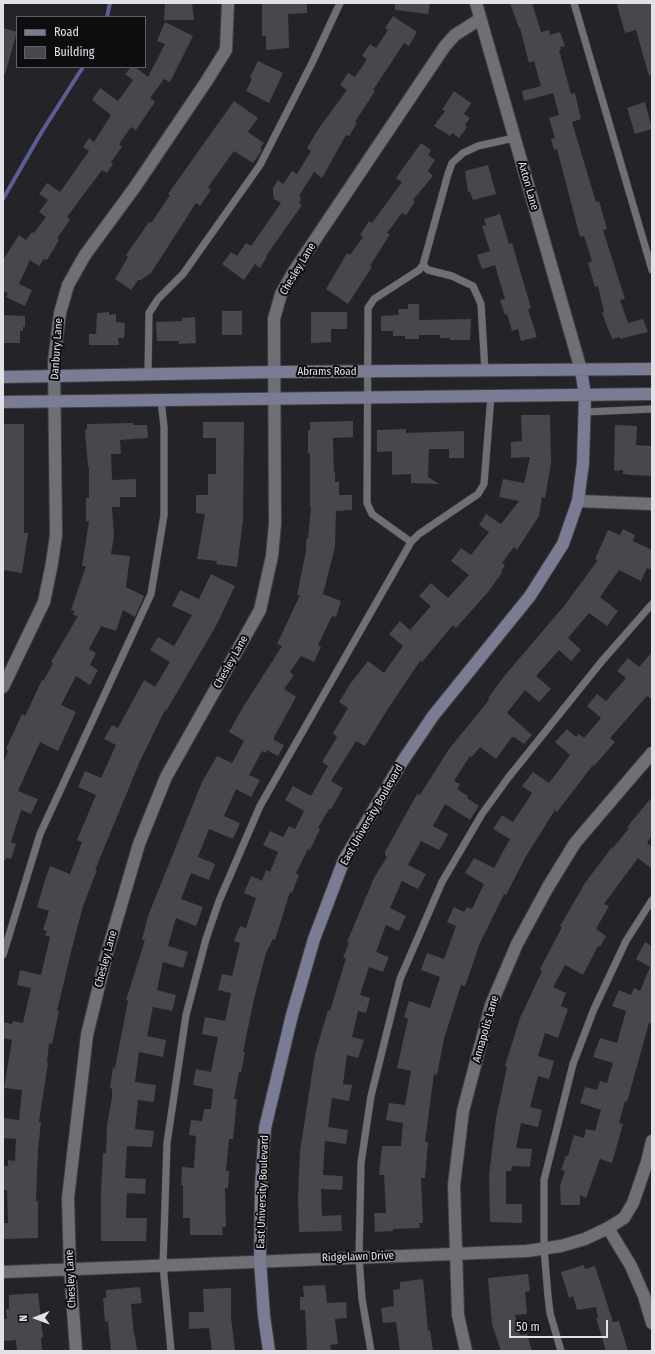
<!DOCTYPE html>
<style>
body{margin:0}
#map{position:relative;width:655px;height:1354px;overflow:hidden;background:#232328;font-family:"Fira Sans Condensed",sans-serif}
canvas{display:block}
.frame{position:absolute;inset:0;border:4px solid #e2e2e6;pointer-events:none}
.legend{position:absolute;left:16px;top:16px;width:130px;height:52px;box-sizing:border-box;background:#0c0d0f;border:1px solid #626265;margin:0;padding:5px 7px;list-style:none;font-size:12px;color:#e2e2e6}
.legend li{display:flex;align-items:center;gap:8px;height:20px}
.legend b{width:20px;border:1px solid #626265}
.north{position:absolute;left:16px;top:1298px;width:40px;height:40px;-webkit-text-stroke:3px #0c0d0f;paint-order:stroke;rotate:269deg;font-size:11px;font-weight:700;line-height:16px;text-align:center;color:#e2e2e6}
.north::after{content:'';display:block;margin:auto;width:14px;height:18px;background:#e2e2e6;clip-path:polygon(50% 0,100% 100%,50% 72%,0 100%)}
.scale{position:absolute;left:509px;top:1320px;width:99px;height:18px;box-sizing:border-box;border:2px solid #e2e2e6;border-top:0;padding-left:5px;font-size:12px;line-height:14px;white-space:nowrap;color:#e2e2e6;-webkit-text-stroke:3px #0c0d0f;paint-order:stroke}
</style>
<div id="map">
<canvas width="655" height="1354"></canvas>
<div class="frame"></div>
<ul class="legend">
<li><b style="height:5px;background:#7a7c94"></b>Road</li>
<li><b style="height:11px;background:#47484d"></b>Building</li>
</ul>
<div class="north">N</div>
<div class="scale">50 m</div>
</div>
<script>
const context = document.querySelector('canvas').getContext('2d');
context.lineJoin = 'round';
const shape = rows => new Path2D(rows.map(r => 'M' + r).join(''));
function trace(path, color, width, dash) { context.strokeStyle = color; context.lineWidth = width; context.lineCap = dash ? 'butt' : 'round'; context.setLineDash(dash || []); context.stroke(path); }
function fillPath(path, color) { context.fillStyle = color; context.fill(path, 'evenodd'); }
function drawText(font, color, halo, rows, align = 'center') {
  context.font = font + ' "Fira Sans Condensed",sans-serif'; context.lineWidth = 4; context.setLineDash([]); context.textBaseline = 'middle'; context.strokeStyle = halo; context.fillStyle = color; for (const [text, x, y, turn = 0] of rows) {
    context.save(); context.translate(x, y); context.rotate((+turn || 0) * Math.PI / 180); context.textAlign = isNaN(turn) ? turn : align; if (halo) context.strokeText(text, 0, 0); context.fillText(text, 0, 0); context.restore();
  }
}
trace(shape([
 [107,17,110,3],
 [3,199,41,133,83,67]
]), '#5b5e96', 4);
fillPath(shape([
 [165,3,192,3,194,20,164,20],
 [262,3,307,3,307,13,288,14,289,48,266,50,266,36,262,36],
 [395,3,430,3,428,14,395,10],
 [510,3,532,3,541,32,549,30,550,35,560,32,565,46,560,47,561,50,559,50,571,94,575,93,581,119,572,122,596,202,599,201,607,229,603,230,625,299,620,300,628,323,643,319,648,332,620,339,620,337,612,339,602,313,604,312,598,286,595,287,588,263,592,261,584,236,580,237,557,149,554,150,551,139,555,138,549,118,559,115,553,93,524,101,522,91,541,86,534,61,529,63,520,28,519,28],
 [623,3,652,3,652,75,649,76,636,30,625,33,617,5],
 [393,16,417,32,409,46,404,43,391,63,373,90,375,91,355,122,357,123,349,136,346,135,322,178,314,172,299,196,301,198,299,203,302,205,266,256,267,257,260,268,255,264,244,280,222,264,231,252,237,256,246,243,251,246,281,203,274,199,273,194,273,188,278,180,283,184,292,171,297,174,311,151,307,148,319,128,347,90,340,85,348,73,355,77,367,59,362,56,370,44,376,48,388,30,385,28],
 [165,22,193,36,170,82,164,79,150,98,155,102,136,130,131,127,119,144,122,147,111,162,113,164,107,173,102,170,67,217,70,220,57,238,59,240,47,260,44,259,39,266,30,260,19,284,32,290,25,306,6,297,8,293,3,291,3,260,19,235,26,240,32,232,34,233,46,217,39,212,48,200,39,194,47,183,60,192,89,151,83,147,89,138,94,142,111,115,92,100,100,88,118,101,133,80,125,74,131,67,135,67,148,77,165,44,157,41],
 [3,28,17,32,5,74,3,74],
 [258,61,283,73,269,103,246,91,252,79,250,77],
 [454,91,471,103,464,114,470,118,465,125,467,127,459,138,452,133,450,136,434,126,445,111,442,110],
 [234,101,258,118,248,132,264,143,260,148,262,150,253,163,234,151,208,187,211,190,200,206,196,203,151,273,141,280,138,280,131,290,115,279,128,257,126,255,149,222,151,223,170,195,168,194],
 [645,102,652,129,635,134,627,108],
 [421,143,431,150,428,155,435,160,428,171,433,176,413,200,415,202,406,215,402,213,387,233,390,234,370,266,372,267,348,304,326,289,347,253,350,255,363,237,360,235,369,221,372,223,402,182,396,178],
 [488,165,496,194,473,200,470,192,468,192,465,171],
 [500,214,509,244,512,243,531,308,528,309,537,337,521,341,518,329,512,331,507,314,505,315,500,300,505,299,495,265,482,269,477,255,490,251,482,226,486,225,484,219],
 [408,304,419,304,419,320,471,319,470,340,450,340,450,338,440,338,440,335,419,335,419,339,405,339,405,336,393,336,393,331,381,331,381,316,399,315,398,309,408,309],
 [222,311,242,311,242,335,222,335],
 [109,312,109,315,116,314,116,322,125,323,124,338,118,338,119,345,89,345,89,334,96,334,97,313],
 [311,312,347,312,347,329,331,329,331,342,311,343],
 [3,315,25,316,25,327,23,327,23,331,20,331,20,343,3,343],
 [195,317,196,343,179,344,179,341,157,341,156,322,182,321,182,318],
 [521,415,550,415,551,463,545,498,542,497,539,516,517,550,514,547,502,563,505,565,501,572,502,573,488,592,456,628,453,625,422,662,420,661,389,707,365,746,356,741,331,781,343,788,331,809,329,809,318,828,320,829,310,850,308,849,296,873,299,875,292,893,290,892,275,940,273,939,266,953,254,999,243,1052,245,1053,241,1072,239,1072,234,1099,237,1099,233,1139,229,1139,226,1171,229,1171,228,1188,225,1188,226,1227,222,1227,223,1235,190,1235,190,1218,183,1218,183,1185,181,1185,182,1167,194,1168,196,1136,189,1135,191,1120,202,1121,204,1109,211,1109,213,1089,193,1085,196,1069,211,1072,218,1037,202,1034,205,1017,225,1021,231,993,218,990,222,974,232,976,240,943,234,941,240,926,246,928,256,898,244,893,251,876,262,881,266,870,270,872,278,852,263,845,270,831,283,837,289,826,295,829,304,811,285,800,293,786,311,796,328,766,322,762,337,737,333,733,348,708,339,702,350,684,368,661,384,673,403,646,389,634,400,621,410,630,431,606,419,596,431,583,448,598,469,575,451,561,461,548,471,555,489,532,479,525,486,514,501,524,519,501,499,497,503,479,524,483,530,457,511,458,511,442,522,441],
 [353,421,353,437,333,438,334,472,335,472,335,482,339,482,339,495,352,495,352,510,336,511,335,547,323,594,341,601,336,617,332,616,318,645,321,647,314,662,301,656,290,672,294,675,284,689,296,697,274,737,274,740,284,745,278,756,267,750,266,753,262,751,249,775,260,780,251,797,236,789,224,816,240,823,233,839,209,829,198,857,215,864,209,880,191,873,181,899,203,907,196,926,176,918,168,946,188,952,183,968,163,962,157,990,176,995,172,1011,153,1007,147,1036,166,1040,163,1057,139,1052,135,1082,156,1085,154,1102,138,1100,135,1129,154,1131,152,1147,127,1146,125,1178,146,1179,145,1194,127,1193,126,1218,147,1218,146,1241,101,1241,101,1192,103,1153,106,1153,107,1125,112,1097,112,1089,110,1088,113,1067,115,1068,128,1001,126,1000,145,940,142,940,148,916,202,782,217,756,232,763,244,741,229,732,243,707,282,646,277,644,300,595,297,595,306,551,306,539,308,539,311,507,310,507,310,453,308,453,308,430,310,430,310,422],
 [203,422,244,422,243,520,237,567,216,564,217,561,197,559,205,514,196,513,196,495,208,495,208,474,216,474,216,438,203,438],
 [133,423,133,425,147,425,148,438,120,440,121,454,111,454,112,480,136,479,136,497,120,497,120,507,112,507,114,536,111,554,130,556,126,587,144,596,135,617,123,610,116,631,101,626,89,649,96,653,90,665,98,670,90,685,76,676,61,705,76,712,58,751,40,742,18,791,38,799,31,814,21,810,11,842,16,844,11,859,6,858,6,860,3,859,3,764,8,751,6,749,22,714,25,716,42,680,44,680,53,663,51,662,78,616,73,615,74,611,71,610,86,566,82,566,89,521,86,521,86,498,89,498,89,467,88,467,85,430,87,430,87,424],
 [3,424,24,424,24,533,28,533,22,573,3,570],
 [615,425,637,426,636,445,652,446,652,476,632,475,623,474,623,470,614,471],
 [406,429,406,433,464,431,464,458,449,458,449,449,429,449,428,477,439,484,411,483,411,474,392,475,392,451,377,452,377,430],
 [623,529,635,535,633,541,652,550,652,570,647,568,641,581,619,570,600,597,618,611,607,626,589,613,568,638,581,650,571,661,559,650,536,676,551,689,539,702,525,690,507,713,532,735,524,744,514,737,512,737,496,759,480,747,472,757,470,756,454,781,460,784,457,789,468,796,467,798,479,806,470,820,445,804,433,826,448,834,443,844,439,850,421,841,408,865,426,874,418,889,402,881,390,908,406,916,399,931,386,925,376,952,389,957,383,972,369,967,360,995,370,998,366,1013,358,1011,352,1037,364,1040,358,1058,347,1055,343,1084,352,1085,349,1101,332,1098,328,1127,348,1130,346,1144,325,1141,323,1175,343,1176,342,1190,321,1189,322,1216,341,1215,342,1231,299,1232,298,1196,300,1151,315,1054,328,1010,330,1011,346,958,343,958,349,943,347,942,374,878,387,857,385,855,385,852,417,794,420,795,449,749,489,700,488,698,506,674,564,606,598,560,595,559,608,530,620,535],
 [211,574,235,586,216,626,166,711,165,710,140,761,95,870,97,870,83,906,72,948,57,1011,59,1011,52,1044,49,1043,47,1063,48,1063,39,1122,41,1122,38,1150,36,1201,38,1201,38,1238,3,1239,3,1223,8,1223,7,1190,3,1190,3,1166,8,1166,8,1160,15,1161,16,1139,3,1138,3,1118,19,1120,22,1090,4,1088,12,1040,3,1038,3,1022,12,1024,13,1021,23,1023,31,988,17,985,20,970,41,975,50,937,45,935,47,931,43,930,49,911,37,907,45,880,50,866,70,874,82,842,77,840,96,795,78,787,85,771,101,778,116,745,104,739,112,725,118,728,144,680,155,687,170,662,150,650,158,637,174,646,192,615,172,606,180,590,199,599],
 [652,652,652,700,647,696,610,738,615,742,594,766,593,765,557,812,555,810,525,858,506,895,504,894,480,943,465,986,461,985,444,1039,437,1075,434,1074,425,1142,428,1142,425,1178,421,1178,423,1223,419,1223,420,1228,393,1229,393,1231,375,1232,374,1213,386,1213,384,1175,379,1175,382,1146,401,1146,403,1123,386,1120,389,1103,405,1105,411,1071,397,1068,408,1019,404,1017,409,1001,430,1008,440,977,421,970,427,953,444,959,456,926,447,922,454,907,464,912,467,907,472,909,484,884,465,873,474,858,494,868,510,839,493,829,502,815,513,822,532,793,522,786,533,772,549,783,570,755,555,742,567,729,576,737,579,734,584,738,601,718,587,706,597,694,606,701,626,678,617,671,628,658,639,667],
 [652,797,652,835,647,843,652,847,652,869,638,858,604,904,609,906,596,929,606,936,600,947,598,946,583,975,565,965,553,987,566,993,561,1006,568,1009,558,1038,545,1033,538,1056,554,1061,549,1079,538,1076,530,1107,542,1110,538,1127,521,1123,516,1148,532,1149,530,1167,512,1166,511,1171,506,1171,506,1204,522,1204,522,1223,490,1222,489,1175,496,1118,507,1067,505,1066,520,1018,542,971,540,969,562,927,560,926,585,883,612,847,613,848,629,828,627,827],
 [645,942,652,946,652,1024,649,1023,627,1102,625,1101,619,1123,623,1124,612,1163,600,1159,586,1198,580,1195,580,1205,561,1205,560,1186,565,1171,561,1170,566,1156,568,1156,574,1135,584,1138,586,1129,595,1131,601,1110,580,1103,585,1087,597,1090,600,1081,607,1083,613,1063,593,1057,600,1038,617,1043,626,1011,612,1006,619,990,631,995,634,988,640,991,650,967,636,959],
 [584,1265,585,1269,595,1266,613,1322,619,1321,628,1351,606,1351,596,1318,598,1318,596,1307,577,1310,573,1296,569,1298,561,1272],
 [528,1274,530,1291,525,1292,527,1314,515,1315,520,1335,527,1334,532,1351,501,1351,492,1324,488,1278],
 [423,1279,428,1331,430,1330,433,1351,400,1351,396,1322,383,1323,381,1308,394,1306,393,1290,400,1289,400,1282],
 [325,1285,327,1303,346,1302,347,1318,335,1319,338,1344,330,1345,331,1351,307,1351,305,1310,300,1310,300,1297,304,1297,303,1286],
 [140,1287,142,1303,131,1304,134,1336,135,1335,137,1351,111,1351,108,1321,105,1322,103,1298,106,1298,106,1290],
 [231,1288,231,1317,235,1351,212,1351,209,1328,189,1329,189,1312,204,1312,203,1289],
 [38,1293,43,1337,41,1338,42,1351,17,1351,16,1340,3,1341,3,1319,7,1319,6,1309,9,1309,9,1295]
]), '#47484d');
const lane = shape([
 [574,3,652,270],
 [423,265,428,270,452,276,473,286,481,304,485,371],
 [148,375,149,313,158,299,183,274,260,165,312,63,340,3],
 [585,412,652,409],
 [411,542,372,514,367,503,368,308,374,299,419,270,423,265,448,174,452,163,463,153,478,146,514,138],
 [3,955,40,834,151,594,164,515,164,427,161,400],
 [171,1351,163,1265,167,1143,186,1015,206,939,219,901,260,806,411,542,419,534,478,494,484,484,491,396],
 [371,1351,362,1299,359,1257,361,1163,371,1096,400,979,442,882,482,814,508,778,602,661,652,604],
 [561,1351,550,1313,548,1296,544,1249,544,1180,573,1064,594,1009,626,941,652,900]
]);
const street = shape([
 [476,3,581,370],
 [578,501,652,504],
 [3,687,44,602,52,563,56,535,54,361,60,313,68,285,85,255,135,187,206,82,226,50,228,3],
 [608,1228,631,1266,644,1296,652,1323],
 [3,1272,527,1251,561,1246,585,1239,608,1228,624,1218,633,1203,647,1162,652,1141],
 [76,1351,70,1270,68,1198,87,1035,107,953,139,844,166,777,260,610,272,556,275,524,274,319,281,294,294,271,445,46,455,35,480,19],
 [466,1351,458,1315,454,1185,463,1111,491,1005,517,944,548,887,575,843,652,753]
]);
const secondary = shape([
 [3,377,274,372,652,369],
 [3,402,652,394],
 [269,1351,264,1316,260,1261,261,1185,265,1128,292,1015,314,939,344,860,402,762,433,716,530,596,563,544,578,501,583,463,585,395,581,370]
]);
trace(lane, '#3f4044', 8);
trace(street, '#3f4044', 14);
trace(secondary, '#3f4044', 14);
trace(lane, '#6f7076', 7);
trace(street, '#6f7076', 12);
trace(secondary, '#7a7c94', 12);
drawText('11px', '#e2e2e6', '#0c0d0f', [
 ["Axton Lane",528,186,74],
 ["Chesley Lane",298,269,-59],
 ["Danbury Lane",57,349,-86],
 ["Abrams Road",327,372],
 ["Chesley Lane",231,662,-61],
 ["East University Boulevard",372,815,-60],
 ["Chesley Lane",106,959,-75],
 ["Annapolis Lane",486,1029,-74],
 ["East University Boulevard",263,1192,-88],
 ["Ridgelawn Drive",358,1257,-2],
 ["Chesley Lane",71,1279,-93]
]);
</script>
